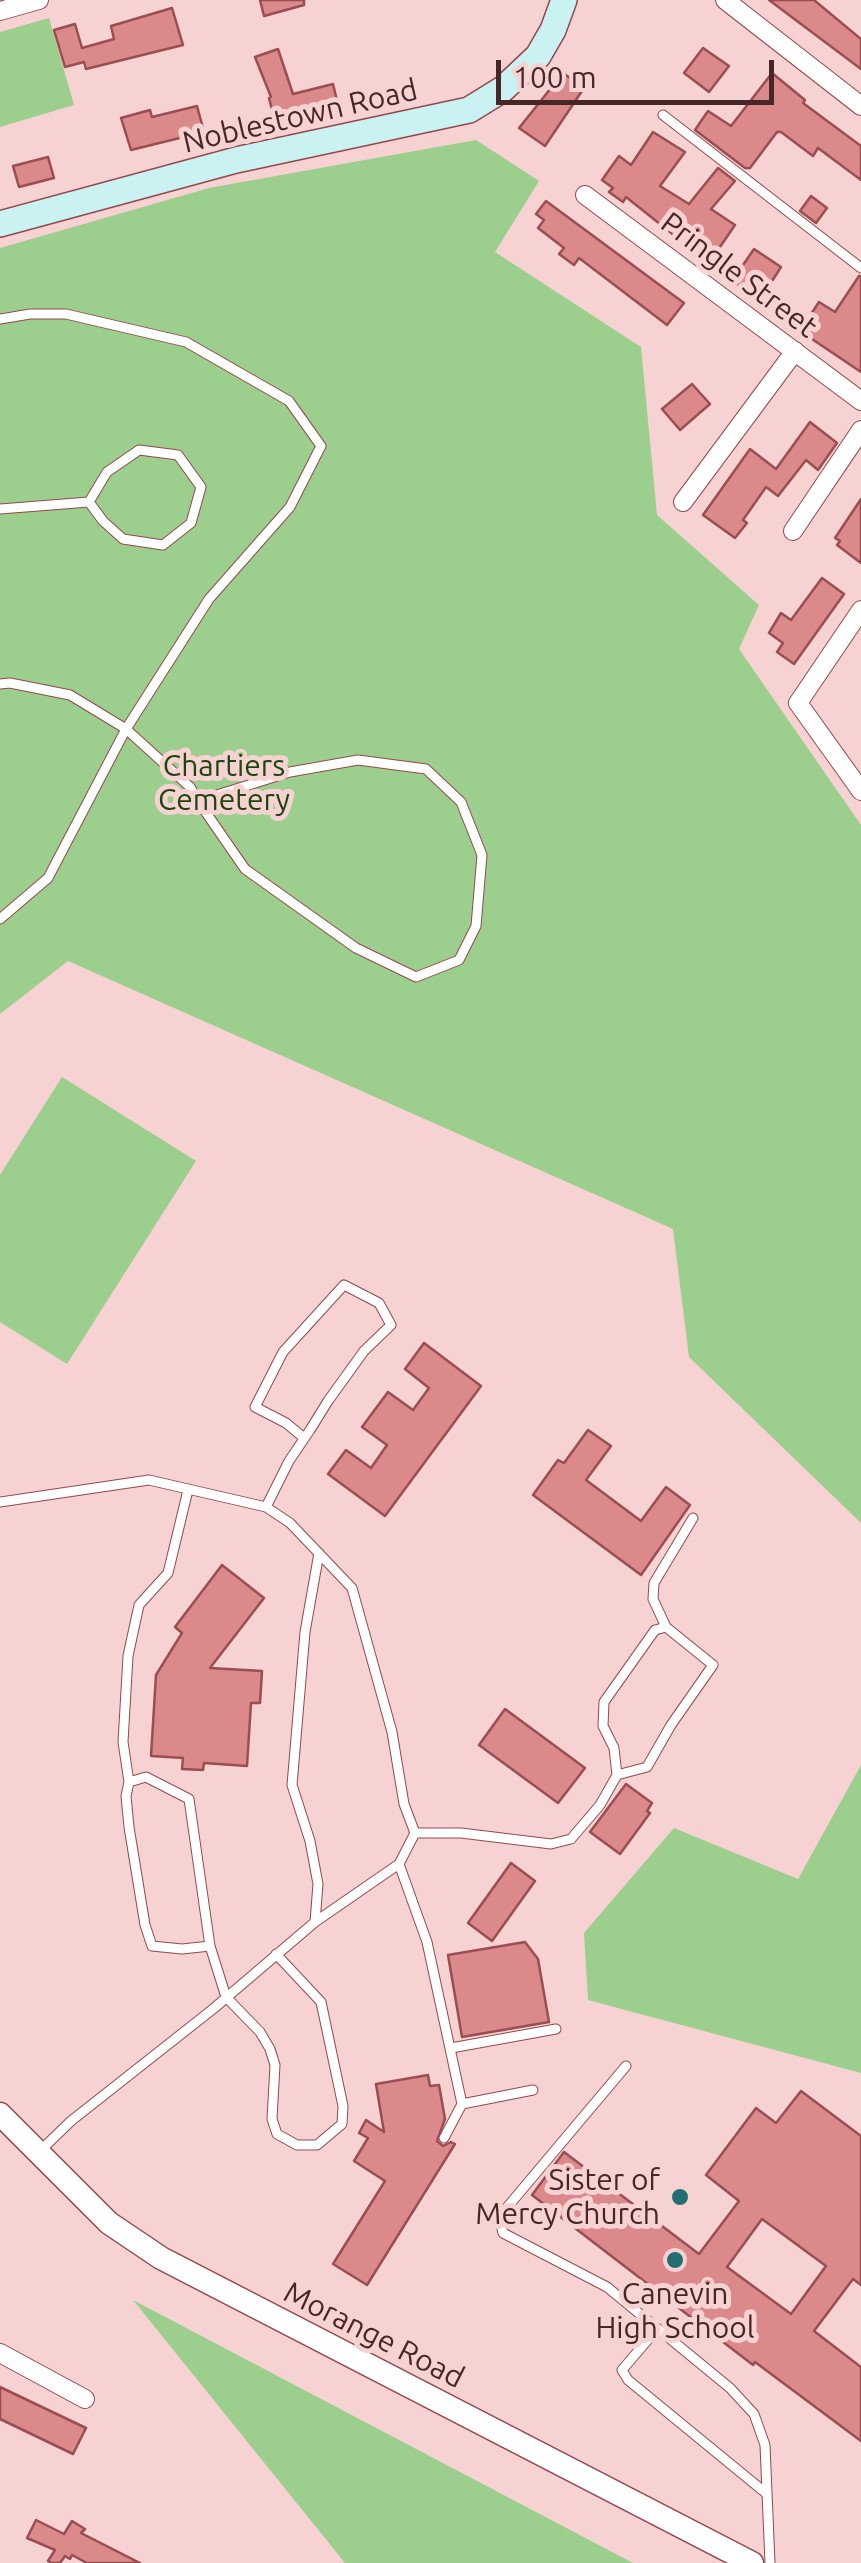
<!DOCTYPE html>
<style>
body{margin:0}
#map{position:relative;width:861px;height:2563px;overflow:hidden;background:#f7d2d2;font-family:Ubuntu,sans-serif}
canvas{display:block}
.scale{position:absolute;left:496px;top:60px;width:278px;height:45px;box-sizing:border-box;border:5px solid #472627;border-top:0;padding-left:12px;font-size:30px;line-height:35px;white-space:nowrap;color:#472627;-webkit-text-stroke:8px #f7d2d2;paint-order:stroke}
</style>
<div id="map">
<canvas width="861" height="2563"></canvas>
<div class="scale">100 m</div>
</div>
<script>
const context = document.querySelector('canvas').getContext('2d');
context.lineJoin = 'round';
function fillPath(path, color) { context.fillStyle = color; context.fill(path, 'evenodd'); }
const shape = rows => new Path2D(rows.map(r => 'M' + r).join(''));
function trace(path, color, width, dash) { context.strokeStyle = color; context.lineWidth = width; context.lineCap = dash ? 'butt' : 'round'; context.setLineDash(dash || []); context.stroke(path); }
function drawText(font, color, halo, rows, align = 'center') {
  context.font = font + ' Ubuntu,sans-serif'; context.lineWidth = 10; context.setLineDash([]); context.textBaseline = 'middle'; context.strokeStyle = halo; context.fillStyle = color; for (const [text, x, y, turn = 0] of rows) {
    context.save(); context.translate(x, y); context.rotate((+turn || 0) * Math.PI / 180); context.textAlign = isNaN(turn) ? turn : align; if (halo) context.strokeText(text, 0, 0); context.fillText(text, 0, 0); context.restore();
  }
}
fillPath(shape([
 [49,18,74,105,0,127,0,32],
 [476,140,539,181,495,252,641,347,657,515,759,605,739,649,861,825,861,1523,689,1357,673,1229,68,961,0,1014,0,248,209,188],
 [62,1077,196,1161,67,1364,0,1322,0,1175],
 [861,1765,861,2073,588,2000,584,1933,674,1828,798,1879],
 [133,2300,633,2563,345,2563]
]), '#9ccf8d');
const building = shape([
 [260,0,304,0,304,5,264,16,260,0],
 [769,0,814,0,861,39,861,69,769,0],
 [172,8,183,45,86,69,84,62,65,67,54,30,75,24,82,48,114,39,111,26,172,8],
 [703,48,729,66,709,92,684,73,703,48],
 [278,49,293,94,333,84,339,109,299,118,300,121,282,126,280,116,274,118,269,98,271,97,255,57,278,49],
 [563,73,584,88,545,146,519,128,563,73],
 [772,73,805,100,803,103,861,146,861,180,818,148,813,156,781,132,777,132,750,168,745,168,695,130,708,111,731,126,772,73],
 [197,106,204,132,131,150,121,118,150,110,152,117,197,106],
 [653,132,685,152,660,186,689,204,718,168,735,181,711,209,735,225,709,263,626,197,623,202,609,192,613,188,602,180,619,156,631,165,653,132],
 [48,157,54,178,19,187,13,166,48,157],
 [811,196,827,208,816,223,800,211,811,196],
 [546,201,684,303,667,325,579,258,574,265,559,254,564,248,538,228,544,220,536,214,546,201],
 [754,249,781,267,760,300,732,281,754,249],
 [859,276,861,276,861,372,800,331,819,302,835,312,859,276],
 [692,384,710,404,680,430,662,409,692,384],
 [810,422,837,443,818,470,806,460,778,496,766,487,743,520,747,523,735,538,703,515,750,449,776,469,810,422],
 [861,499,861,563,837,545,840,541,835,538,861,499],
 [822,578,844,594,794,664,777,652,783,643,769,633,781,613,791,620,822,578],
 [424,1343,481,1386,385,1516,328,1474,346,1450,371,1468,387,1445,362,1427,388,1392,413,1410,429,1388,405,1369,424,1343],
 [588,1430,611,1446,586,1480,641,1521,666,1487,690,1505,641,1575,533,1495,558,1460,564,1463,588,1430],
 [222,1565,264,1598,210,1668,262,1671,260,1703,251,1703,247,1766,204,1763,203,1770,182,1769,183,1758,151,1756,156,1675,182,1633,175,1627,222,1565],
 [505,1709,585,1768,558,1803,479,1745,505,1709],
 [626,1784,652,1803,647,1811,650,1813,620,1854,590,1832,626,1784],
 [511,1863,535,1881,492,1941,468,1923,511,1863],
 [525,1942,538,1959,549,2022,462,2037,448,1955,525,1942],
 [428,2075,430,2086,439,2085,445,2119,437,2141,443,2146,451,2142,455,2144,367,2285,333,2264,385,2181,354,2161,368,2138,359,2133,366,2120,384,2132,376,2084,428,2075],
 [801,2091,861,2136,861,2285,853,2279,814,2331,861,2367,861,2441,755,2362,753,2365,532,2195,564,2152,699,2254,739,2201,706,2175,756,2108,776,2123,801,2091],
 [762,2219,826,2266,791,2314,727,2267,762,2219],
 [0,2387,86,2428,73,2454,0,2419,0,2387],
 [36,2520,64,2534,72,2521,85,2529,81,2533,140,2563,87,2563,72,2555,70,2559,65,2556,60,2563,52,2563,48,2561,55,2550,27,2538,36,2520]
]);
fillPath(building, '#dc898b');
trace(building, '#9a4e51', 2.5);
const service = shape([
 [663,115,861,268],
 [0,319,30,314,66,314,186,342,289,401,321,446,290,507,209,599,126,729,48,878,0,919],
 [139,450,178,455,201,487,191,523,163,545,123,539,103,521,89,502,107,472,139,450],
 [0,509,89,502],
 [0,684,10,683,70,695,126,729,190,787,198,801,245,869,356,948,416,977,459,960,476,926,482,855,461,802,426,769,358,760,290,772,198,801],
 [0,1502,149,1480,266,1507,290,1523,352,1588,392,1732,404,1804,415,1833,399,1864,315,1922],
 [266,1507,289,1461,310,1430,328,1401,364,1351,391,1325,379,1303,344,1285,283,1352,255,1407,286,1423,304,1438],
 [666,1627,653,1599,654,1583,693,1518],
 [129,1782,123,1742,128,1656,139,1605,168,1573,188,1490],
 [415,1833,461,1833,551,1844,571,1839,600,1805,617,1775,614,1748,603,1726,604,1702,655,1630,666,1627,713,1665,671,1725,647,1767,617,1775],
 [399,1864,427,1942,462,2104],
 [210,1946,189,1799,146,1777,129,1782,126,1796,129,1827,145,1925,152,1946,182,1949,210,1946,226,1997,260,2032,270,2049,275,2065,272,2119,277,2134,297,2145,317,2145,342,2124,343,2106,321,2002,276,1954],
 [451,2048,556,2029],
 [626,2066,499,2217,503,2233,607,2287,730,2388,754,2414,765,2445,770,2563],
 [444,2138,462,2104,533,2090],
 [40,2151,71,2121,213,2009,315,1922,318,1884,310,1841,292,1785,305,1632,319,1553],
 [657,2329,622,2370,628,2380,767,2494]
]);
const minor = shape([
 [725,0,861,106],
 [0,11,39,0],
 [585,195,861,401],
 [683,502,795,351],
 [793,531,861,430],
 [861,610,798,703,861,791],
 [0,2353,85,2399]
]);
const tertiary = shape([
 [0,2114,109,2223,161,2258,752,2563]
]);
const secondary = shape([
 [0,224,236,160,469,110,503,89,538,56,553,30,564,0]
]);
trace(service, '#93484b', 11);
trace(minor, '#93484b', 20);
trace(tertiary, '#93484b', 25);
trace(secondary, '#93484b', 28);
trace(service, '#fff', 9);
trace(minor, '#fff', 18);
trace(tertiary, '#fff', 22);
trace(secondary, '#caf2f3', 25);
for (const [x, y, r, color] of [
 [680,2197,10,"#226e71"],
 [675,2260,10,"#226e71"]
]) { const dot = new Path2D(); dot.arc(x, y, r, 0, 2 * Math.PI); context.fillStyle = color; context.fill(dot); trace(dot, '#f7d2d2', 4); }
drawText('30px', '#472627', '#f7d2d2', [
 ["Noblestown Road",300,116,-13],
 ["Pringle Street",739,275,37],
 ["Morange Road",374,2335,27]
]);
drawText('30px', '#1d460c', '#f7d2d2', [
 ["Chartiers",224,766],
 ["Cemetery",224,800]
]);
drawText('30px', '#472627', '#f7d2d2', [
 ["Sister of",660,2180],
 ["Mercy Church",660,2214],
 ["Canevin",675,2294,"center"],
 ["High School",675,2328,"center"]
], 'right');
</script>
